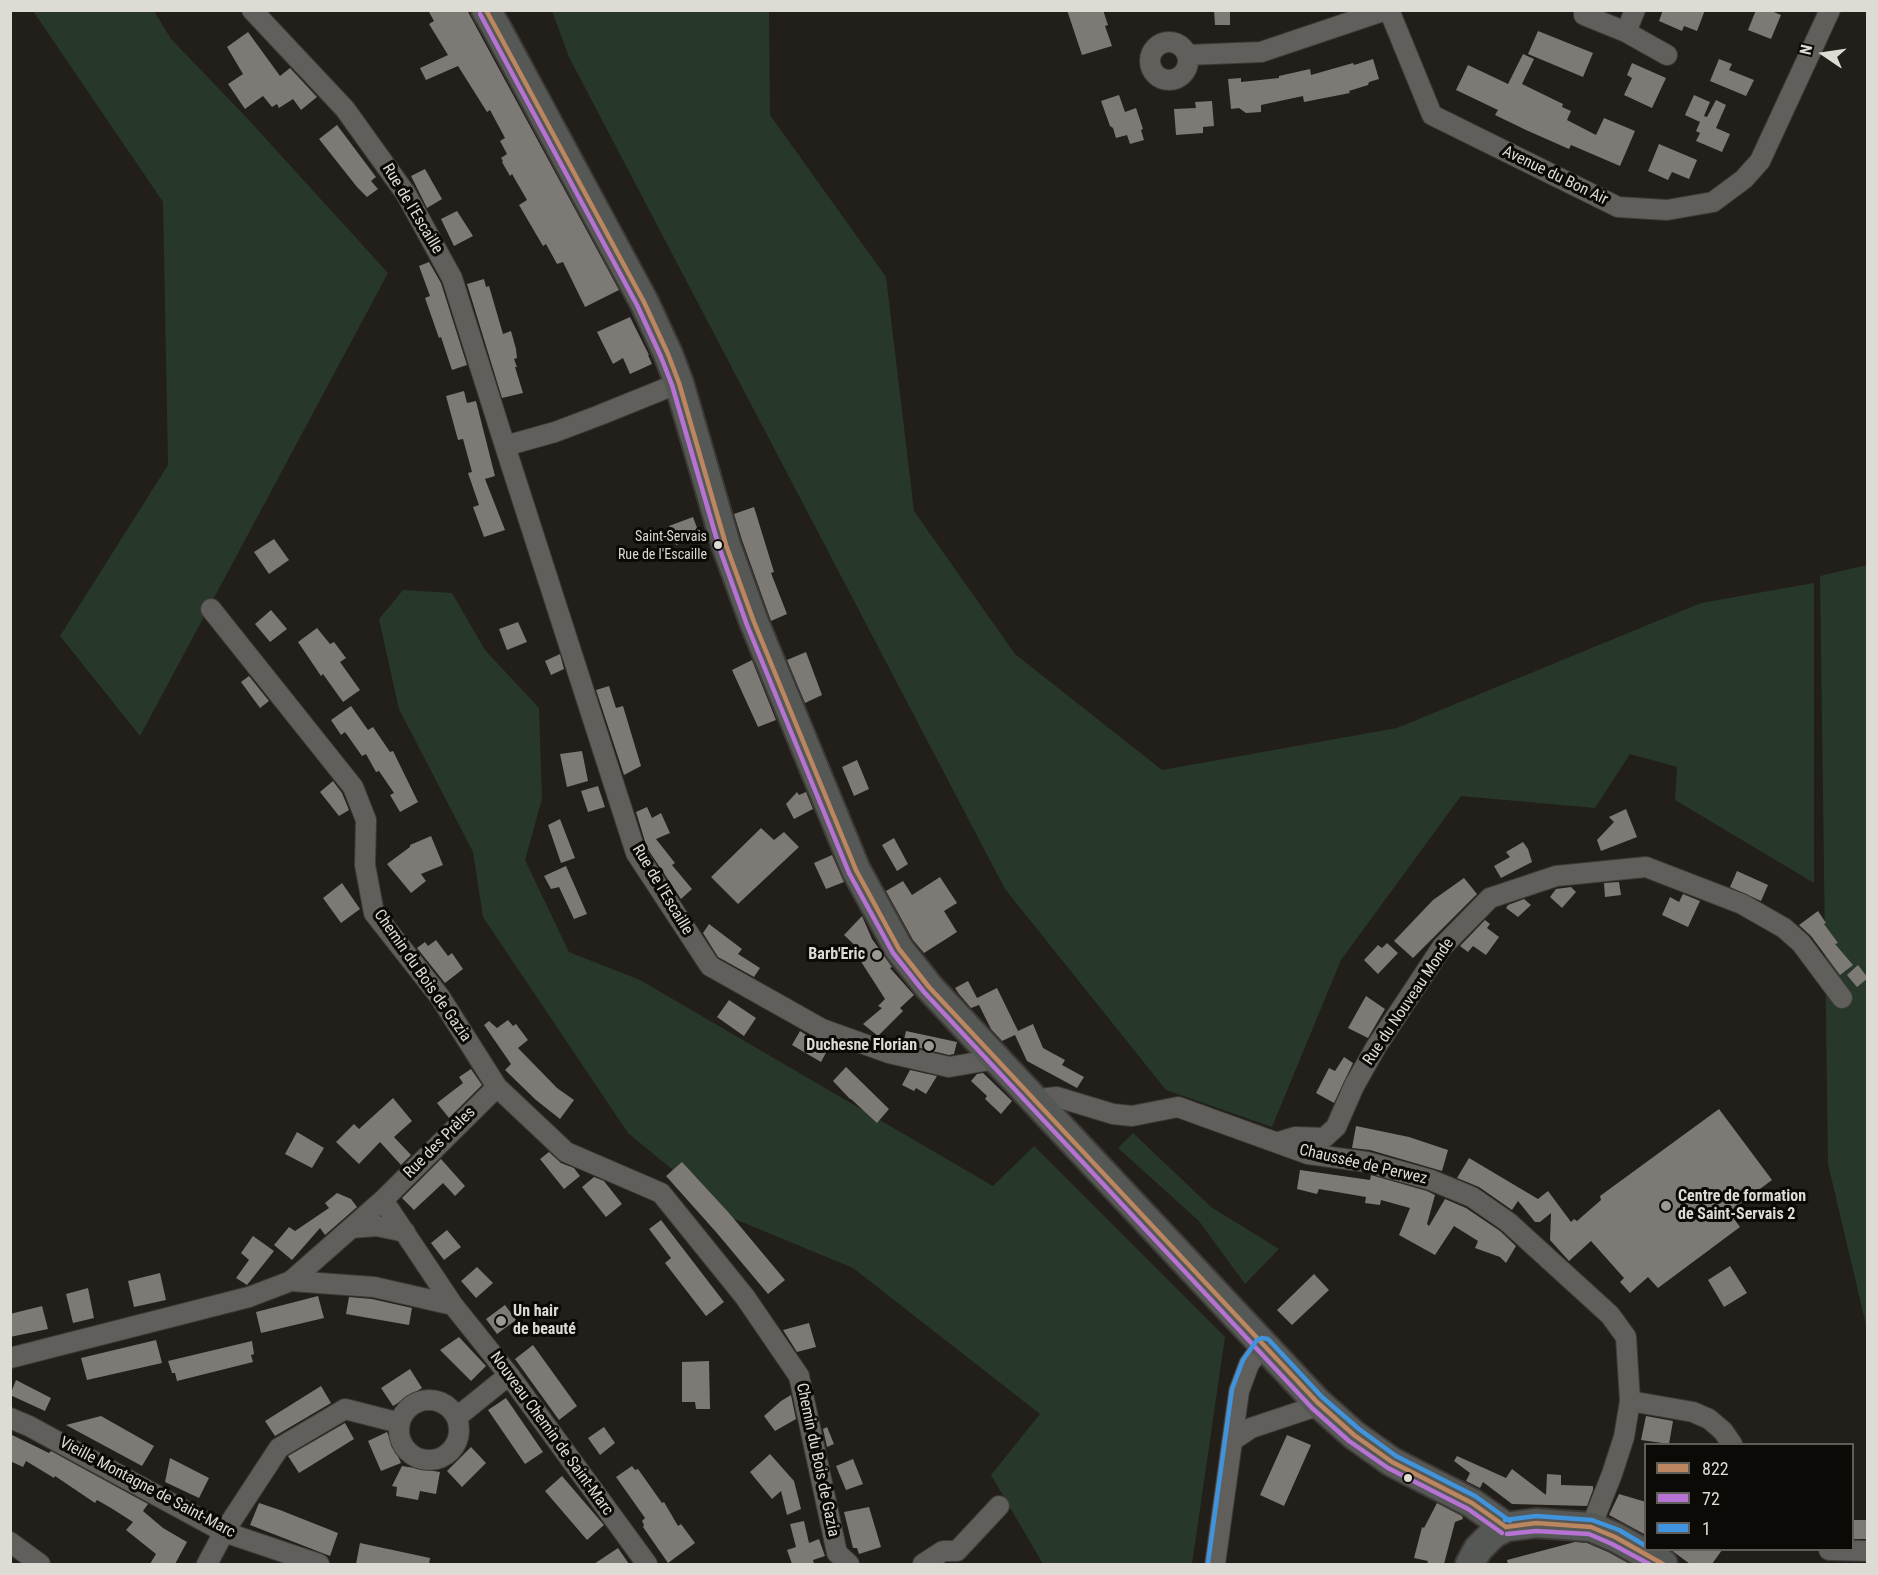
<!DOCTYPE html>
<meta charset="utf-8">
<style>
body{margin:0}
#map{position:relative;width:1878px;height:1575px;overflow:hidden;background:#221e1a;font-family:"Roboto Condensed",sans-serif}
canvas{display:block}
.frame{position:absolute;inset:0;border:12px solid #dedbd5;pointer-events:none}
.legend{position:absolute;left:1644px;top:1443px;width:210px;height:108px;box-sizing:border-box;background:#0c0a06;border:2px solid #605e59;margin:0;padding:8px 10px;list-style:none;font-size:18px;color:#dedbd5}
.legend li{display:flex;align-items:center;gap:12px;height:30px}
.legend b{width:30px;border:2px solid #605e59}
.north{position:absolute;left:1794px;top:24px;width:60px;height:60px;-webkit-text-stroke:4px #0c0a06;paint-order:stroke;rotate:283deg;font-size:16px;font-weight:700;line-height:24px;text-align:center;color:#dedbd5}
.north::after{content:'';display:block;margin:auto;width:21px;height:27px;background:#dedbd5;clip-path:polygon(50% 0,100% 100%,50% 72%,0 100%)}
</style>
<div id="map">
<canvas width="1878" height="1575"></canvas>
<div class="frame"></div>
<ul class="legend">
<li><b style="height:8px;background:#bb8660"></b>822</li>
<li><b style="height:8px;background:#b673d3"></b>72</li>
<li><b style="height:8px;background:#4094de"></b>1</li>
</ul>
<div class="north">N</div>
</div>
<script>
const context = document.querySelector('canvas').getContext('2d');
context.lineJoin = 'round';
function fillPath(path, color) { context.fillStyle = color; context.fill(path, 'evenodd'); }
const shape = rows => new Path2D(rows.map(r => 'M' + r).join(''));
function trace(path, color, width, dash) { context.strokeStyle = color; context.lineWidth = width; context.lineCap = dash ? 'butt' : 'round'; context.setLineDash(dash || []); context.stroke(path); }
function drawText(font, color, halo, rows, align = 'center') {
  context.font = font + ' "Roboto Condensed",sans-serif'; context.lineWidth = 6; context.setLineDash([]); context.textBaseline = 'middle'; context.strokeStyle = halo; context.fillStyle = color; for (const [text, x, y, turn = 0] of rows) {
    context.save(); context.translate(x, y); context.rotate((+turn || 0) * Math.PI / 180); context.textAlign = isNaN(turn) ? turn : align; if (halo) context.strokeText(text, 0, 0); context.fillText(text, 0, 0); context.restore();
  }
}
fillPath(shape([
 [33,11,154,11,171,39,246,117,388,273,140,736,60,636,168,465,163,202],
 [552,11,769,11,770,115,886,277,914,511,1015,654,1162,770,1397,728,1701,603,1814,583,1814,883,1675,800,1677,767,1630,754,1595,808,1461,796,1341,960,1272,1127,1166,1090,1005,889,569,57],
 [1867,565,1867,1329,1828,1164,1820,576],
 [403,590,452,593,485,650,539,708,542,799,525,860,569,952,640,980,993,1186,1034,1146,1225,1337,1192,1564,1043,1564,991,1475,1040,1414,853,1268,730,1217,628,1133,483,917,473,852,399,709,379,619],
 [1133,1133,1211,1207,1279,1249,1245,1284,1199,1221,1118,1148]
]), '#27382a');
fillPath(shape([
 [428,10,467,10,619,290,585,307,563,262,557,264,546,244,543,246,519,205,527,200,512,174,510,176,502,162,503,161,501,158,507,154,500,141,505,138,490,110,487,112,458,66,426,80,420,68,448,55,429,24,434,21],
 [1067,10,1103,10,1108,25,1105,26,1112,46,1082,55],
 [1214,10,1230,10,1230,25,1215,25],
 [1663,10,1705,10,1697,31,1684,26,1682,31,1659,21],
 [1756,10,1769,10,1781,15,1771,39,1748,30],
 [1538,31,1593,53,1583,77,1528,54],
 [248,32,280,76,290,68,317,97,301,110,293,99,279,108,277,104,272,107,263,96,245,109,228,84,243,74,227,47],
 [1523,54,1534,59,1522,84,1563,104,1562,107,1571,111,1567,120,1596,135,1604,118,1635,131,1620,166,1571,145,1569,149,1526,130,1495,115,1498,110,1456,90,1468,65,1508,84],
 [1373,59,1379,79,1369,82,1368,85,1349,91,1350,93,1304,102,1303,96,1261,105,1261,112,1246,113,1239,108,1231,109,1228,79,1241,78,1241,82,1279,78,1279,76,1310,69,1311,75,1353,63,1354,65],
 [1719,59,1732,64,1729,70,1754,80,1746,96,1710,81],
 [1632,63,1666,78,1652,108,1624,95,1632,78,1627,75],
 [1119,95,1125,112,1136,108,1143,129,1141,130,1144,140,1130,144,1127,135,1116,138,1113,128,1110,126,1101,101],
 [1694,95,1710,102,1704,116,1707,117,1716,100,1726,105,1716,128,1730,134,1722,152,1696,141,1700,133,1696,131,1700,122,1685,115],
 [1212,101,1214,126,1203,127,1203,133,1176,135,1174,109,1196,108,1195,102],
 [337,125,376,177,371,181,378,189,367,197,357,187,319,139],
 [1659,144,1697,160,1689,179,1672,172,1668,180,1648,171],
 [425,169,442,199,427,208,411,176],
 [457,211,473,236,454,246,441,219],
 [429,262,441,283,467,365,452,370,441,337,439,338,425,298,430,296,419,266],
 [484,279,486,287,489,286,503,334,511,331,516,349,517,358,514,359,517,367,515,367,523,393,502,398,467,284],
 [630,317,649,355,648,355,652,364,630,374,623,358,613,364,597,332],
 [464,391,467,403,476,401,495,476,485,479,505,530,484,537,473,507,479,505,468,473,472,472,463,439,458,440,446,396],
 [754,507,774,572,771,573,787,614,771,621,742,540,734,514],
 [693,517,700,536,676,545,669,526],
 [274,539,289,560,269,574,254,552],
 [271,610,287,629,270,642,255,624],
 [518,622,527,642,507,650,499,629],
 [317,628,330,644,334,642,346,658,340,662,360,690,343,702,323,674,321,676,298,642],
 [806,652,822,695,805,703,787,660],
 [560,654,564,669,551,675,545,661],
 [752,660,776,720,758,727,732,670],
 [249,676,269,701,260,708,241,682],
 [609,686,616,708,623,706,641,766,624,775,596,690],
 [351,706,368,730,373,727,390,752,393,751,418,802,400,812,390,795,394,793,379,771,376,772,366,754,362,756,345,732,341,735,331,720],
 [582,751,588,781,567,787,560,754],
 [857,760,869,789,854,796,842,767],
 [333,781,342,793,349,810,339,816,320,792],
 [598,786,605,807,588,812,581,791],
 [797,792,799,795,806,792,813,809,794,819,786,804],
 [647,807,652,818,661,813,670,833,656,839,675,863,672,865,692,889,681,899,647,848,636,812],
 [1626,809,1637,837,1601,851,1597,840,1614,822,1609,817],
 [560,819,575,858,561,863,548,825],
 [761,828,774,840,784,832,799,847,738,904,711,877],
 [431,836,443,865,421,874,426,881,411,893,387,864,410,847,410,845],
 [894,838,908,864,897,871,882,845],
 [1523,842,1528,849,1532,862,1501,878,1494,866,1510,857,1506,852],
 [832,855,844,882,826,889,814,863],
 [566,866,587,914,574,919,559,887,551,889,544,876],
 [1737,871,1768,885,1761,901,1730,887],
 [940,877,957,903,944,911,957,932,924,953,913,940,886,891,903,881,912,895],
 [1464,878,1477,894,1413,958,1394,941,1433,900],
 [1619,882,1621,895,1605,897,1604,883],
 [342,883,360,909,341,923,323,898],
 [1571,887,1576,892,1562,908,1550,897,1556,889],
 [1683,894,1700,901,1688,927,1662,915,1670,897,1679,902],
 [1524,899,1531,905,1518,917,1506,908,1508,905],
 [1818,911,1826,923,1824,924,1838,943,1835,944,1853,965,1840,975,1811,936,1799,925],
 [862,916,872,939,892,967,890,968,914,995,900,1008,903,1011,878,1036,863,1024,882,1008,878,1006,885,999,860,960,866,956,844,935],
 [1485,920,1490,924,1487,928,1499,937,1486,955,1473,946,1468,952,1460,946],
 [709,924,742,949,738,954,760,968,754,977,718,957,703,933],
 [436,940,448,956,452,953,463,969,445,983,417,948,425,942,428,946],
 [1387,943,1398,953,1378,974,1364,960,1378,945,1382,948],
 [1858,965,1868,978,1857,987,1847,975],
 [968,981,977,998,997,988,1018,1031,1033,1024,1043,1048,1065,1060,1062,1065,1084,1077,1077,1088,1027,1061,1015,1035,1002,1041,991,1029,979,1005,971,1008,959,994,955,988],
 [1366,996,1385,1009,1368,1038,1348,1028],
 [729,1000,756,1018,744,1036,717,1017],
 [508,1020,513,1026,516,1024,528,1040,518,1048,557,1088,574,1100,560,1119,536,1100,505,1070,511,1064,484,1025,489,1021,497,1028],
 [800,1031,828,1049,821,1062,792,1045],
 [906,1031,957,1042,954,1054,949,1055,903,1044],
 [1344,1057,1353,1063,1334,1103,1316,1093,1329,1068,1335,1071],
 [846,1067,889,1109,877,1123,851,1099,850,1099,833,1081],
 [471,1069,482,1085,449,1118,437,1103,463,1083,459,1077],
 [910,1070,937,1076,926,1094,916,1088,914,1091,902,1085],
 [983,1073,1012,1101,1001,1114,985,1099,987,1096,971,1081,977,1074],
 [393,1098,412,1121,394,1137,411,1155,401,1165,380,1142,359,1164,336,1142,354,1124,359,1129],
 [1719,1109,1772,1180,1729,1212,1740,1227,1658,1288,1648,1277,1630,1293,1620,1282,1624,1278,1591,1241,1569,1261,1550,1240,1551,1213,1540,1222,1535,1222,1518,1201,1512,1210,1479,1187,1457,1178,1469,1158,1538,1199,1548,1191,1571,1222,1574,1219,1577,1221,1601,1200,1600,1196],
 [1356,1126,1409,1137,1448,1150,1442,1171,1370,1150,1352,1148],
 [297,1132,324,1148,312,1168,285,1154],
 [549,1152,561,1163,574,1168,580,1176,564,1189,540,1159],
 [441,1159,465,1186,455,1196,443,1183,414,1210,402,1198],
 [682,1162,729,1213,785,1280,768,1294,716,1232,666,1176],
 [1300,1170,1370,1180,1371,1175,1427,1191,1435,1195,1427,1224,1429,1226,1445,1199,1466,1208,1500,1231,1516,1246,1506,1263,1500,1257,1475,1248,1478,1241,1454,1226,1435,1255,1399,1235,1410,1208,1381,1200,1380,1205,1365,1203,1366,1197,1319,1189,1317,1194,1297,1189],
 [594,1177,604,1181,622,1204,606,1217,582,1187],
 [337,1193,351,1199,357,1207,325,1235,320,1228,292,1260,274,1245,289,1227,295,1231,329,1208,325,1203],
 [661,1220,724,1302,706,1316,665,1263,671,1258,649,1229],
 [447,1230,461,1247,444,1260,431,1243],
 [253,1236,274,1251,247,1285,236,1278,249,1260,241,1253],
 [1730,1266,1747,1293,1724,1307,1708,1280],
 [477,1267,493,1283,476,1298,461,1281],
 [160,1273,166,1300,134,1307,128,1281],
 [1314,1274,1329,1290,1292,1325,1277,1310],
 [88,1288,94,1318,73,1323,66,1294],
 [318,1296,324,1318,261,1333,256,1312],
 [349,1297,372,1299,412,1308,409,1325,346,1314],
 [505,1305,516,1320,497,1334,486,1319],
 [42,1306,48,1329,10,1337,10,1314],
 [809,1323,816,1347,797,1352,783,1330],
 [459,1337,486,1366,471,1381,440,1350],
 [156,1340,162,1363,87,1380,81,1358],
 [252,1341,254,1354,251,1355,253,1362,177,1381,175,1373,172,1373,168,1361],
 [533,1345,577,1406,559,1420,515,1359],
 [709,1361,710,1409,696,1409,695,1402,682,1402,682,1362],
 [410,1369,422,1388,393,1406,381,1388],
 [16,1380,51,1398,45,1411,10,1395],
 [321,1386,331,1403,275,1436,265,1421],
 [791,1395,796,1419,775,1431,764,1416,781,1401],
 [506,1398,543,1452,525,1464,488,1410],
 [101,1416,154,1446,142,1466,66,1425],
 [1646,1416,1673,1421,1669,1444,1641,1440],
 [345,1423,354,1439,299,1473,288,1456],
 [604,1427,615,1443,600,1455,588,1438],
 [827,1427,834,1444,827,1447,823,1429],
 [387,1432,401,1463,381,1471,368,1441],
 [10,1434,49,1453,51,1451,148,1504,143,1511,163,1528,187,1542,175,1564,150,1564,156,1554,126,1530,133,1522,111,1508,97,1500,95,1503,55,1476,54,1478,26,1461,23,1467,10,1461],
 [1287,1435,1311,1445,1284,1506,1260,1495],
 [471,1447,486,1463,462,1487,447,1471],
 [770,1454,794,1481,801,1509,787,1515,781,1491,772,1499,750,1472],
 [1457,1456,1506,1478,1512,1469,1546,1495,1547,1474,1561,1475,1561,1485,1593,1486,1593,1490,1587,1506,1512,1504,1483,1482,1480,1488,1466,1481,1470,1473,1454,1461],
 [170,1458,209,1478,199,1498,165,1482],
 [853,1459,863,1484,846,1490,836,1466],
 [402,1466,440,1472,436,1494,420,1491,418,1500,396,1496,397,1487,392,1486],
 [632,1466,635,1470,638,1469,662,1503,664,1502,678,1526,681,1524,695,1543,668,1563,643,1527,644,1525,642,1521,645,1518,616,1477],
 [562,1476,604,1525,587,1540,545,1491],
 [1619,1494,1646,1502,1646,1535,1609,1515],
 [259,1503,280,1510,338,1533,330,1556,250,1525],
 [1437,1503,1462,1516,1463,1519,1455,1522,1444,1564,1427,1564,1428,1561,1414,1558,1422,1527,1424,1528],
 [869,1507,881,1547,859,1554,857,1548,853,1548,844,1512],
 [1852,1520,1868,1520,1868,1539,1852,1539],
 [804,1521,809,1543,819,1539,825,1556,813,1560,814,1564,792,1564,787,1550,796,1547,790,1524],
 [1575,1542,1587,1543,1608,1552,1630,1564,1508,1564,1507,1560],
 [360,1543,430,1558,429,1564,356,1564],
 [618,1548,629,1564,594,1564],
 [1671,1550,1722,1550,1712,1564,1690,1564]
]), '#7d7a76');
const street = shape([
 [252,10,345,109,406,194,452,278,505,446,636,853,710,966,822,1029,889,1053,949,1067,996,1059],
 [1389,10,1432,115,1618,207,1667,210,1713,202,1744,179,1760,161,1830,10],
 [1584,15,1626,32,1635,10],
 [1626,32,1667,55],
 '1150 61a19 19 0 1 1 38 0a19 19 0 1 1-38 0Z',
 [1187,55,1261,52,1386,10],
 [505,446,555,432,600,415,679,383],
 [211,609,353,787,366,820,365,865,374,913,440,997,497,1087,566,1152,661,1193,745,1297,799,1376,837,1553,849,1564],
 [1038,1103,1047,1098,1057,1097,1113,1114,1132,1116,1178,1107,1308,1154,1367,1162,1431,1180,1472,1197,1508,1222,1610,1315,1626,1337,1630,1401,1624,1437,1612,1474,1591,1527],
 [1279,1142,1295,1137,1324,1138,1336,1127,1354,1086,1376,1047,1442,947,1490,898,1556,876,1646,867,1742,904,1784,928,1801,943,1842,998],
 [383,1200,453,1305,509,1375,647,1564],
 [351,1228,377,1226,405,1232],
 [291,1281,374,1287,453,1305],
 [10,1358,249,1297,291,1281,383,1200,497,1087],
 '399 1430a30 30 0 1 1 60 0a30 30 0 1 1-60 0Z',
 [1630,1401,1693,1412,1709,1419,1723,1431,1732,1444],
 [457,1417,509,1375],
 [10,1418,29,1426,224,1532,319,1564],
 [1232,1441,1251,1428,1308,1409,1317,1402],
 [10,1542,40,1564],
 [1829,1550,1868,1551],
 [207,1564,224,1532,279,1448,345,1409,400,1423],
 [923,1564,943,1551,957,1551,999,1506],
 [1215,1564,1239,1391,1249,1364,1263,1345]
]);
const secondary = shape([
 [486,10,496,27,644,302,668,354,679,383,726,545,754,622,856,870,899,949,929,987,1317,1402,1354,1435,1392,1462,1472,1503,1506,1527],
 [1470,1564,1478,1549,1493,1534,1506,1527,1536,1523,1591,1527,1615,1537,1663,1564]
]);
trace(street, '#3d3a37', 22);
trace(secondary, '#3d3a37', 32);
trace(street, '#615f5b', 20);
trace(secondary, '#565855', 28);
trace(shape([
 [486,10,644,302,668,354,679,383,726,545,754,622,856,870,899,949,929,987,1317,1402,1354,1435,1392,1462,1472,1503,1506,1527],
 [1506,1527,1536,1523,1591,1527,1615,1537,1663,1564]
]), '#bb8660', 4.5);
trace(shape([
 [480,14,637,305,661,357,672,385,719,547,747,625,849,873,893,953,924,992,1312,1408,1349,1441,1388,1468,1468,1509,1502,1533],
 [1507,1534,1536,1531,1589,1534,1612,1544,1649,1564]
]), '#b673d3', 4.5);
trace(shape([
 [1505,1520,1536,1516,1592,1520,1619,1530,1646,1546],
 [1208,1563,1232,1389,1243,1360,1257,1340,1262,1338,1268,1339,1322,1397,1359,1429,1396,1456,1475,1496,1510,1521]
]), '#4094de', 4.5);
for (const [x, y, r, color] of [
 [718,545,5,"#dedbd5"],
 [877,955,6,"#9c9994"],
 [929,1046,6,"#9c9994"],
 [1666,1206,6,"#9c9994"],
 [501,1321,6,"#9c9994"],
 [1408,1478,5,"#dedbd5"]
]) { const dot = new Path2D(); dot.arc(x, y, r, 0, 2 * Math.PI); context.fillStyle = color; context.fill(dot); trace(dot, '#0c0a06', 2); }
drawText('14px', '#dedbd5', '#0c0a06', [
 ["Saint-Servais",707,537],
 ["Rue de l'Escaille",707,555]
], 'right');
drawText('16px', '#dedbd5', '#0c0a06', [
 ["Avenue du Bon Air",1555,176,26],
 ["Rue de l'Escaille",412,209,59],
 ["Rue de l'Escaille",662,890,59],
 ["Chemin du Bois de Gazia",422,976,55],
 ["Rue du Nouveau Monde",1409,1002,-56],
 ["Rue des Prêles",440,1143,-45],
 ["Chaussée de Perwez",1363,1165,13],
 ["Nouveau Chemin de Saint-Marc",551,1434,54],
 ["Chemin du Bois de Gazia",817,1460,78],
 ["Vieille Montagne de Saint-Marc",147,1488,28]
]);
drawText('bold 16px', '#dedbd5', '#0c0a06', [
 ["Barb'Eric",865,955],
 ["Duchesne Florian",917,1046],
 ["Centre de formation",1678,1197,"left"],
 ["de Saint-Servais 2",1678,1215,"left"],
 ["Un hair",513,1312,"left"],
 ["de beauté",513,1330,"left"]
], 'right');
</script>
